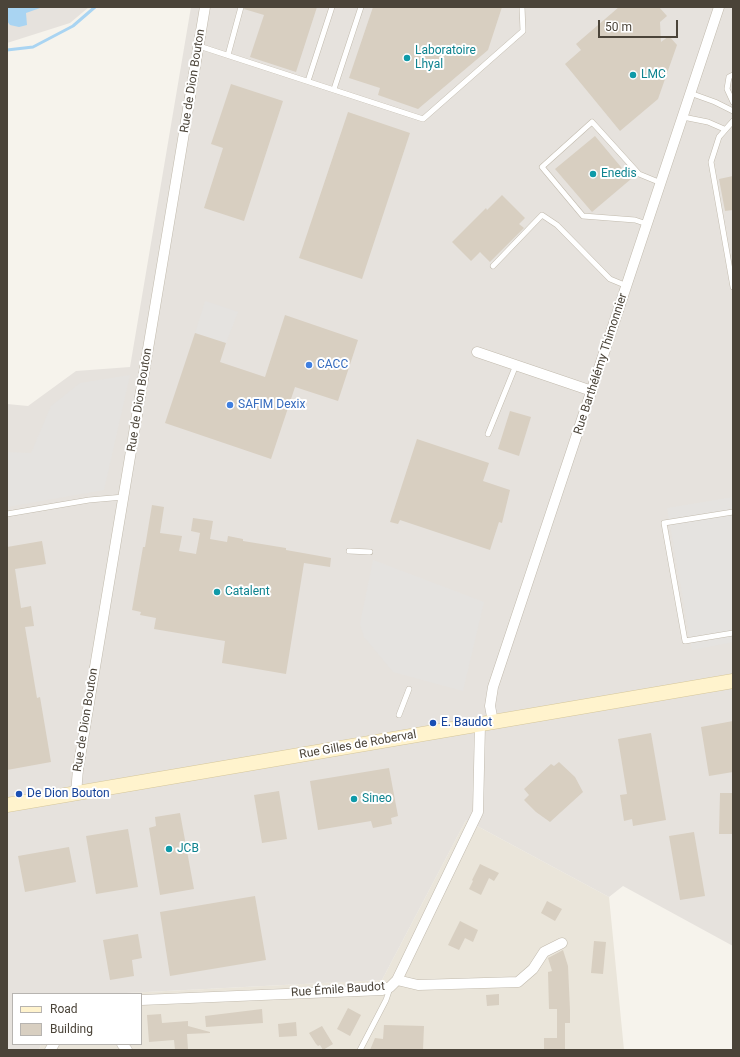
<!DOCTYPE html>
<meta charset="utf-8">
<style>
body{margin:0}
#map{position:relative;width:740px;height:1057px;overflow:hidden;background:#f6f3ec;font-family:Roboto,sans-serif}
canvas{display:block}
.frame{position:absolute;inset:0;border:8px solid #4b4439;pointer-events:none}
.legend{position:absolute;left:12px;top:993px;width:130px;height:52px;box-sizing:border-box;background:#fff;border:1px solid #b7b4b0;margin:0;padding:5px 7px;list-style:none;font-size:12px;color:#4b4439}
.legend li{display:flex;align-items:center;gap:8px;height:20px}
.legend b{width:20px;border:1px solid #b7b4b0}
.scale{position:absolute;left:598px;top:20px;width:80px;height:18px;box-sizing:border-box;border:2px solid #4b4439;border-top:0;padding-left:5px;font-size:12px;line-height:14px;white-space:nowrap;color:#4b4439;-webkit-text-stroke:3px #fff;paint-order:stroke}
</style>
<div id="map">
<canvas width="740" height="1057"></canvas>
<div class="frame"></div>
<ul class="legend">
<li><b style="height:5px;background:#fff3cd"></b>Road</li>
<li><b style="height:11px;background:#d8cfc1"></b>Building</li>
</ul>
<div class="scale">50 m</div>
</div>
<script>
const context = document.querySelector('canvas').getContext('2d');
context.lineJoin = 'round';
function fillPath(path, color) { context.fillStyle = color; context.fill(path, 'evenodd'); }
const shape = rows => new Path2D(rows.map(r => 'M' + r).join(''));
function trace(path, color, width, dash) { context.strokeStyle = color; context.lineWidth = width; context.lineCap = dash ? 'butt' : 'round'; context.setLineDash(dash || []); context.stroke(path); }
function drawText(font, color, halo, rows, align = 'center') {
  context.font = font + ' Roboto,sans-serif'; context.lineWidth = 4; context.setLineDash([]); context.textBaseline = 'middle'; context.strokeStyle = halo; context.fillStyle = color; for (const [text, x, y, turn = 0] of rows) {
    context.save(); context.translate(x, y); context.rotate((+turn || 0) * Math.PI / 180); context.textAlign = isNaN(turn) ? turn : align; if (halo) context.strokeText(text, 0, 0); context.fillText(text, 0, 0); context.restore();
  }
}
fillPath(shape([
 [466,820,609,897,624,1050,39,1050,41,1044,141,1044,141,994,107,994,382,980]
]), '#eae5da');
fillPath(shape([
 [7,7,89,7,70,23,7,43],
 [191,7,733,7,733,946,623,886,609,897,466,820,382,980,107,994,13,994,13,1044,41,1044,39,1050,7,1050,7,404,28,406,76,371,130,367]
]), '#e6e2dd');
fillPath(shape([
 [205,301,238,312,226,343,195,333],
 [130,375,104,490,7,507,7,452,31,453,51,406,80,383],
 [733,497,733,642,692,650,667,508],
 [373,560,484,602,463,691,393,672,364,637,360,624]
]), '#e5e3e0');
fillPath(shape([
 [7,7,43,7,26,13,27,25,19,27,10,25,7,21]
]), '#a9d4f2');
trace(shape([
 [7,50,33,47,73,26,95,7]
]), '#a9d4f2', 3);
fillPath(shape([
 [245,7,317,7,296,72,250,57,264,15,244,9],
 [373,7,502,7,488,50,418,109,378,95,380,88,349,78],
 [619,7,659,7,667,16,660,22,661,42,669,36,677,45,658,99,620,131,565,64,581,50,576,44],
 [231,84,283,101,244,221,204,208,223,148,211,144],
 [348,112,410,133,362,279,299,258],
 [595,136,631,179,592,212,555,169],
 [733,176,733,210,725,211,719,179],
 [502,195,525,218,519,224,524,228,490,262,480,252,471,261,452,242,486,208,487,210],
 [285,315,358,340,338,401,295,387,271,459,165,423,195,333,226,343,220,362,265,377],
 [510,411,531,417,519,456,498,449],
 [417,439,489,463,483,481,510,490,502,523,499,522,490,550,400,520,398,524,390,522],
 [152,505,164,507,160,533,182,536,179,551,196,554,200,533,191,531,193,518,213,521,210,539,227,542,228,536,243,539,243,541,286,548,286,550,331,558,330,567,304,563,286,674,222,663,225,641,154,629,156,618,140,615,141,612,132,610,143,547,145,547],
 [42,541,46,564,15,569,21,608,31,606,34,626,25,627,37,698,40,697,51,762,7,770,7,547],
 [733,721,733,772,709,776,701,727],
 [651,733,666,820,633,826,632,819,624,821,620,795,627,794,618,739],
 [559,762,575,777,583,792,550,822,536,812,524,800,529,795,524,789,551,764,554,766],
 [389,768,398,816,391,818,392,824,373,828,371,821,318,830,310,781],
 [279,791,287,839,262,843,254,795],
 [720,793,733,793,733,834,719,834],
 [180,813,194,889,160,895,149,828,156,826,155,817],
 [128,829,138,887,96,894,86,836],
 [694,832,705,896,680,900,669,836],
 [69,847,76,882,25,892,18,856],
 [480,864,499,873,494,881,489,878,481,895,469,889,473,881,472,880],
 [255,896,266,960,170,976,160,912],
 [547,901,562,909,555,921,541,913],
 [460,921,478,930,473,942,465,938,459,950,448,945],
 [138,934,142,958,132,960,134,976,110,980,103,940],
 [594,941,606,942,603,974,591,973],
 [563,950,568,966,570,1010,570,1023,565,1023,565,1050,544,1050,544,1038,557,1038,557,1009,549,1009,548,972,552,971,548,958],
 [499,994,499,1005,487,1006,486,995],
 [348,1008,361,1015,350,1036,337,1029],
 [262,1009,263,1023,206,1027,205,1016],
 [161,1014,162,1023,188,1021,188,1026,210,1032,210,1033,187,1034,188,1049,175,1050,174,1040,149,1042,147,1015],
 [296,1022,297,1036,279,1037,278,1024],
 [384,1025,424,1026,423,1050,370,1050,375,1038,383,1039],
 [322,1026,333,1044,323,1050,320,1045,318,1046,316,1044,309,1033]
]), '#d8cfc1');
const lane = shape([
 [199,46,423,119,523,31,522,7],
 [228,55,241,7],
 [733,75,729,77,727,89,733,102],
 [308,81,332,7],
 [334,89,361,7],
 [690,93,715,102,733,111],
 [683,117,708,122,724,129],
 [733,121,719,137,711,162,733,287],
 [647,224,635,220,583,216,542,167,592,122,639,174,661,183],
 [493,266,542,215,557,225,610,279,627,286],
 [488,434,516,365],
 [733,512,664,523,685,641,733,633],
 [7,514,89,500,124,497],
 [349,551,370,552],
 [399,715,409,689],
 [360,1050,386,1000,390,988]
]);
const street = shape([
 [477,352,592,391],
 [493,722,490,706,493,687,719,7],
 [76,794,78,769,205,7],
 [397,980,478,812,480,725],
 [141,1000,382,990,390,987,397,980,418,985,518,982,533,969,544,952,562,943],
 [122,1044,127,1050],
 [50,1050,54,1044]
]);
const secondary = shape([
 [7,805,733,681]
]);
trace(lane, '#c2bbae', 6);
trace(street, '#c2bbae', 11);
trace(secondary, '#d6c79b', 15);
trace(lane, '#fff', 5);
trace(street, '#fff', 10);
trace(secondary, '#fff3cd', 14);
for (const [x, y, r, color] of [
 [407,58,4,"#0f9aa8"],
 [633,75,4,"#0f9aa8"],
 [593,174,4,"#0f9aa8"],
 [309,365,4,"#3f7fe0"],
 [230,405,4,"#3f7fe0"],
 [217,592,4,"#0f9aa8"],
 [433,723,4,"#1a4fb4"],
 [19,794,4,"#1a4fb4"],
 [354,799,4,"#0f9aa8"],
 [169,849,4,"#0f9aa8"]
]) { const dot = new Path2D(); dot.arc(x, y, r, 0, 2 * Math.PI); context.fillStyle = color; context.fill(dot); trace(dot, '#fff', 1.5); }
drawText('12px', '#0d838f', '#fff', [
 ["Laboratoire",415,51],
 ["Lhyal",415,65],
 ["LMC",641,75],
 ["Enedis",601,174],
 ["Catalent",225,592],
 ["Sineo",362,799],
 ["JCB",177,849]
], 'left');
drawText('12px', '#4b4439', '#fff', [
 ["Rue de Dion Bouton",193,81,-81],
 ["Rue Barthélémy Thimonnier",601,364,-72],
 ["Rue de Dion Bouton",140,400,-81],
 ["Rue de Dion Bouton",86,720,-81],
 ["Rue Gilles de Roberval",358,745,-10],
 ["Rue Émile Baudot",338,990,-4]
]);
drawText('12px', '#366cbe', '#fff', [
 ["CACC",317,365],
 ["SAFIM Dexix",238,405]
], 'left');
drawText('12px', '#164399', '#fff', [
 ["E. Baudot",441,723],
 ["De Dion Bouton",27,794]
], 'left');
</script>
